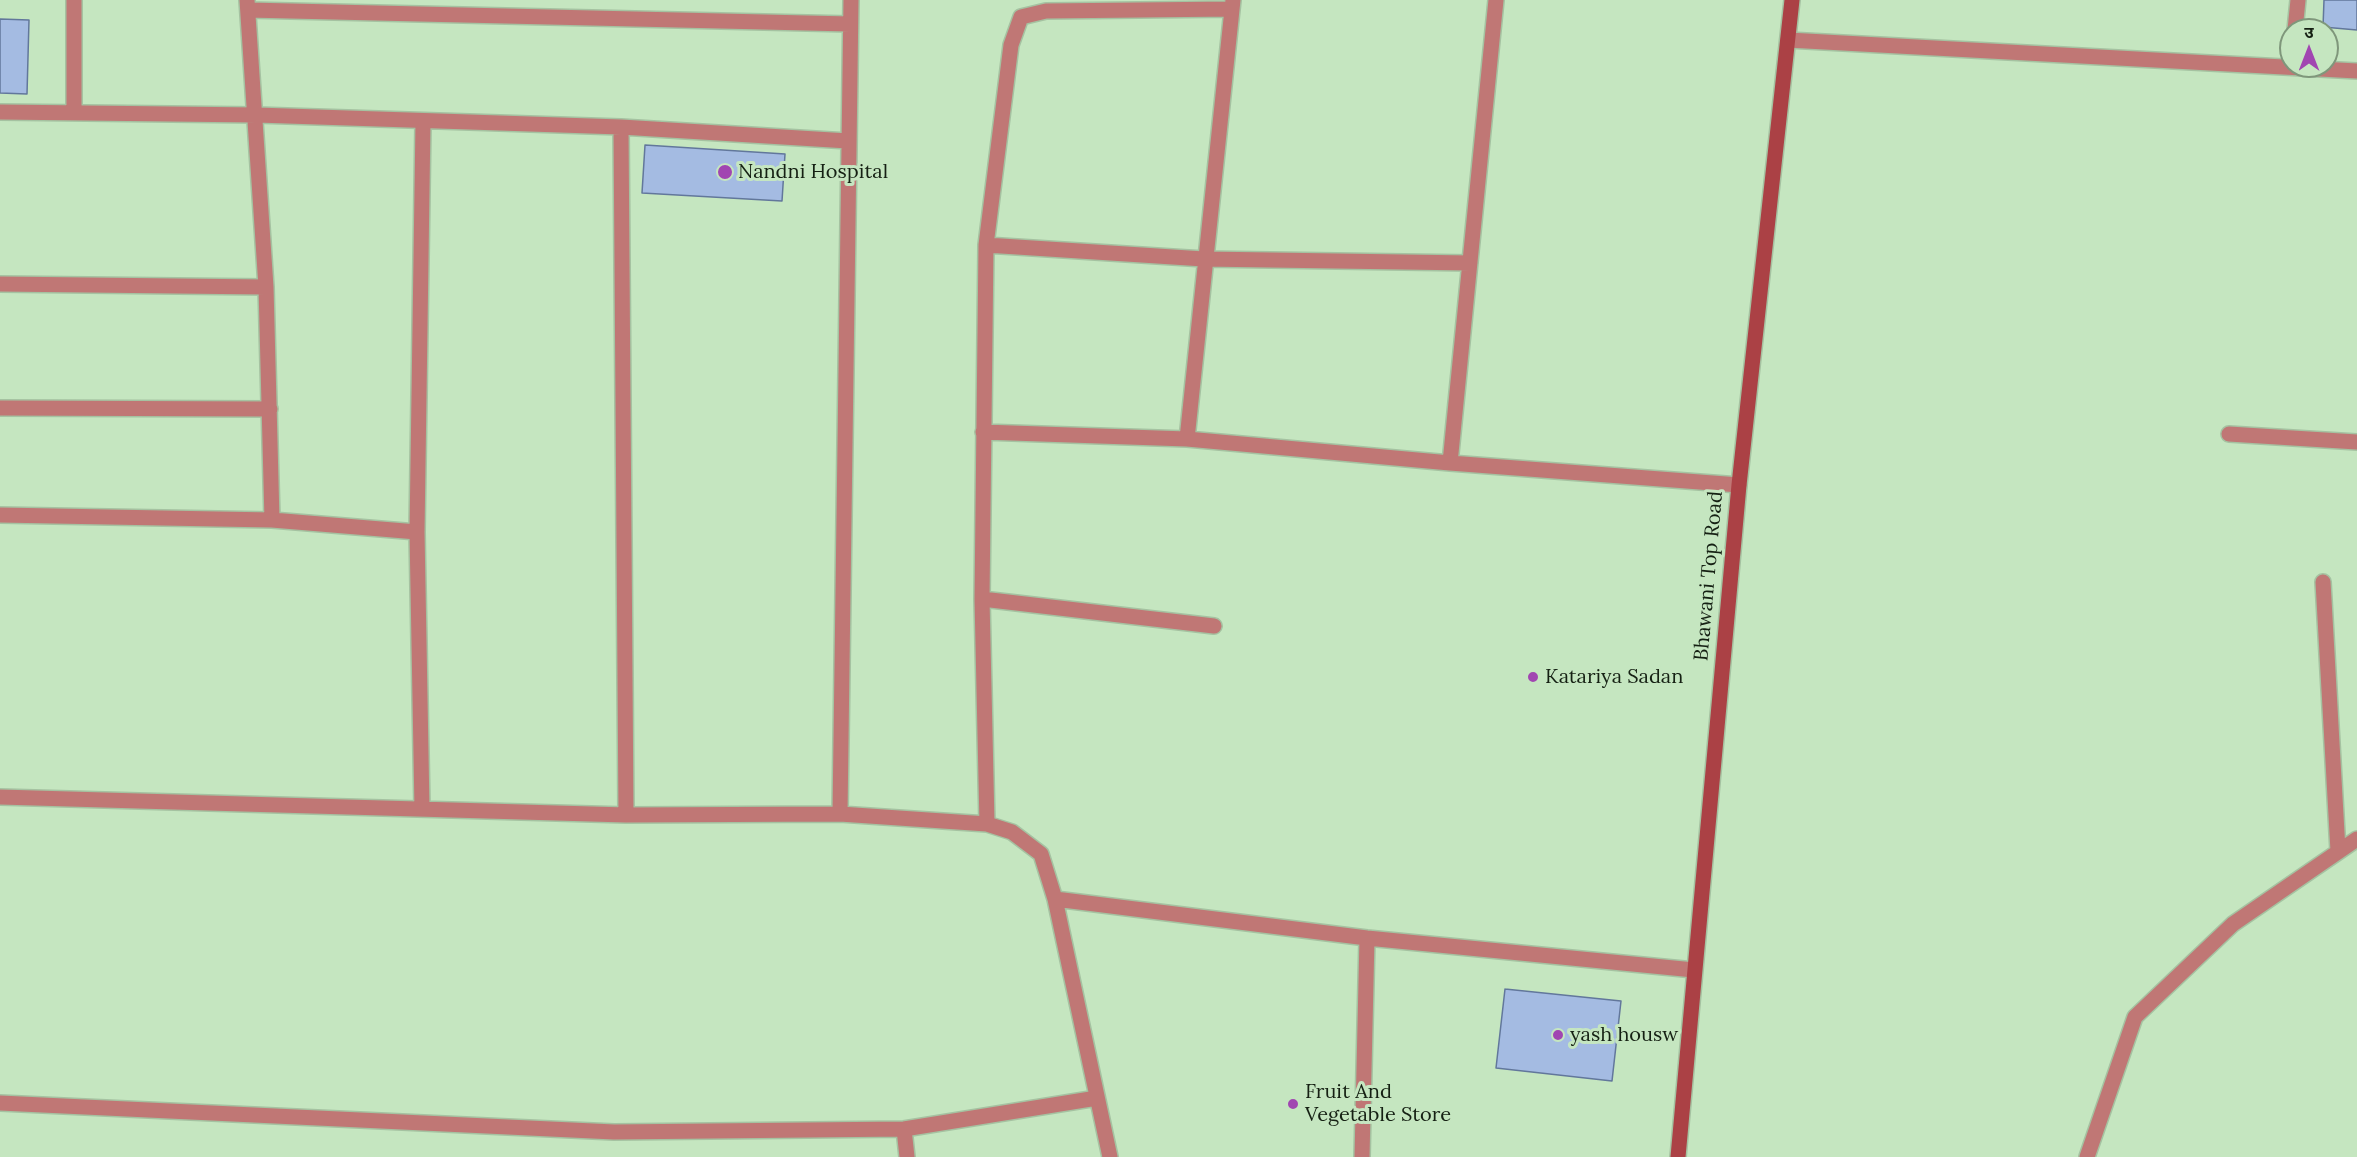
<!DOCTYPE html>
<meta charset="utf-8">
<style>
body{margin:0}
#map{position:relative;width:2357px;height:1157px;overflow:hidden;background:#c5e6c0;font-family:Lora,"Noto Sans Devanagari",serif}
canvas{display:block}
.north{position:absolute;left:2279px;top:18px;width:60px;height:60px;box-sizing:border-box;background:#c5e6c0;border:2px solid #7f977b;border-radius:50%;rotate:0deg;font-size:16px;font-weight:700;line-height:24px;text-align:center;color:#152013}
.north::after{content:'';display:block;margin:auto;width:21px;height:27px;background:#a146b1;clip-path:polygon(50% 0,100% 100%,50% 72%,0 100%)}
</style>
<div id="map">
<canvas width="2357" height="1157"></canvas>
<div class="north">उ</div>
</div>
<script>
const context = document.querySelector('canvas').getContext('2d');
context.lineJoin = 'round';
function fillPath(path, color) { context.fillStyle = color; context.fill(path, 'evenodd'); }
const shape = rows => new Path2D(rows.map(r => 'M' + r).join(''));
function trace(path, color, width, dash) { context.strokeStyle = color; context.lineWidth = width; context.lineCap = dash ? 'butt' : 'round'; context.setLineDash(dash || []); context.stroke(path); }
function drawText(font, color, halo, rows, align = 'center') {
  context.font = font + ' Lora,serif'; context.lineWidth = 6; context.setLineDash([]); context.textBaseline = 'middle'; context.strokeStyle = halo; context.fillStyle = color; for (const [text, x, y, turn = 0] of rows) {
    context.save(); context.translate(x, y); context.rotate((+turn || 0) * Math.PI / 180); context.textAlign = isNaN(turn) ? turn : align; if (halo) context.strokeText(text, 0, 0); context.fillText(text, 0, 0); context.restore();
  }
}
const building = shape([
 [2324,0,2357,0,2357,30,2323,27,2324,0],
 [0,19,29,20,27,94,0,93,0,19],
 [645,145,785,154,782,201,642,193,645,145],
 [1505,989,1621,1001,1612,1081,1496,1068,1505,989]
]);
fillPath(building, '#a4bbe2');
trace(building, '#62779b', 1.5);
const street = shape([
 [74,0,74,113],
 [247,0,266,287,272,520],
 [248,10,850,24],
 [2295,30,2298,0],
 [1788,40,2357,71],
 [0,112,257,115,621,127,848,141],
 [621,127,626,815],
 [986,245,1204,259,1470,263],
 [0,284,266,287],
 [0,408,270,409],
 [983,432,1187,439,1450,463,1739,485],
 [2229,434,2357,442],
 [1187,439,1233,0],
 [1450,463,1496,0],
 [0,515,272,520,417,532],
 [2323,582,2338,851],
 [982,599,1214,626],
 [0,797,626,815,840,814,987,824,1012,832,1041,854,1055,899,1110,1157],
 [422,809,417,532,423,122],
 [840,814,851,0],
 [987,824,982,599,986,245,1011,45,1021,17,1046,11,1232,9],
 [1055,899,1367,938,1694,970],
 [0,1103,614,1132,904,1129,1097,1098],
 [904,1129,907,1157],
 [1362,1157,1367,938],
 [2087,1157,2135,1017,2233,924,2357,839]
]);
const secondary = shape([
 [1678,1157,1739,485,1792,0]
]);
trace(street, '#a5c2a1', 18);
trace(secondary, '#a5c2a1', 18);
trace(street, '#c07775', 15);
trace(secondary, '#ab4145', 15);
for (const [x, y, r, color] of [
 [725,172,8,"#a146b1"],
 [1533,677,6,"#a146b1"],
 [1558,1035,6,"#a146b1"],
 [1293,1104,6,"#a146b1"]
]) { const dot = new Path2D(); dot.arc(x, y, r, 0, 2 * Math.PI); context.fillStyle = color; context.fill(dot); trace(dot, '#c5e6c0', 2); }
drawText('20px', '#152013', '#c5e6c0', [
 ["Nandni Hospital",738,172],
 ["Katariya Sadan",1545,677],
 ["yash housw",1570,1035],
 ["Fruit And",1305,1092],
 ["Vegetable Store",1305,1115]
], 'left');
drawText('20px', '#152013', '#c5e6c0', [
 ["Bhawani Top Road",1709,576,-85]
]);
</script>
